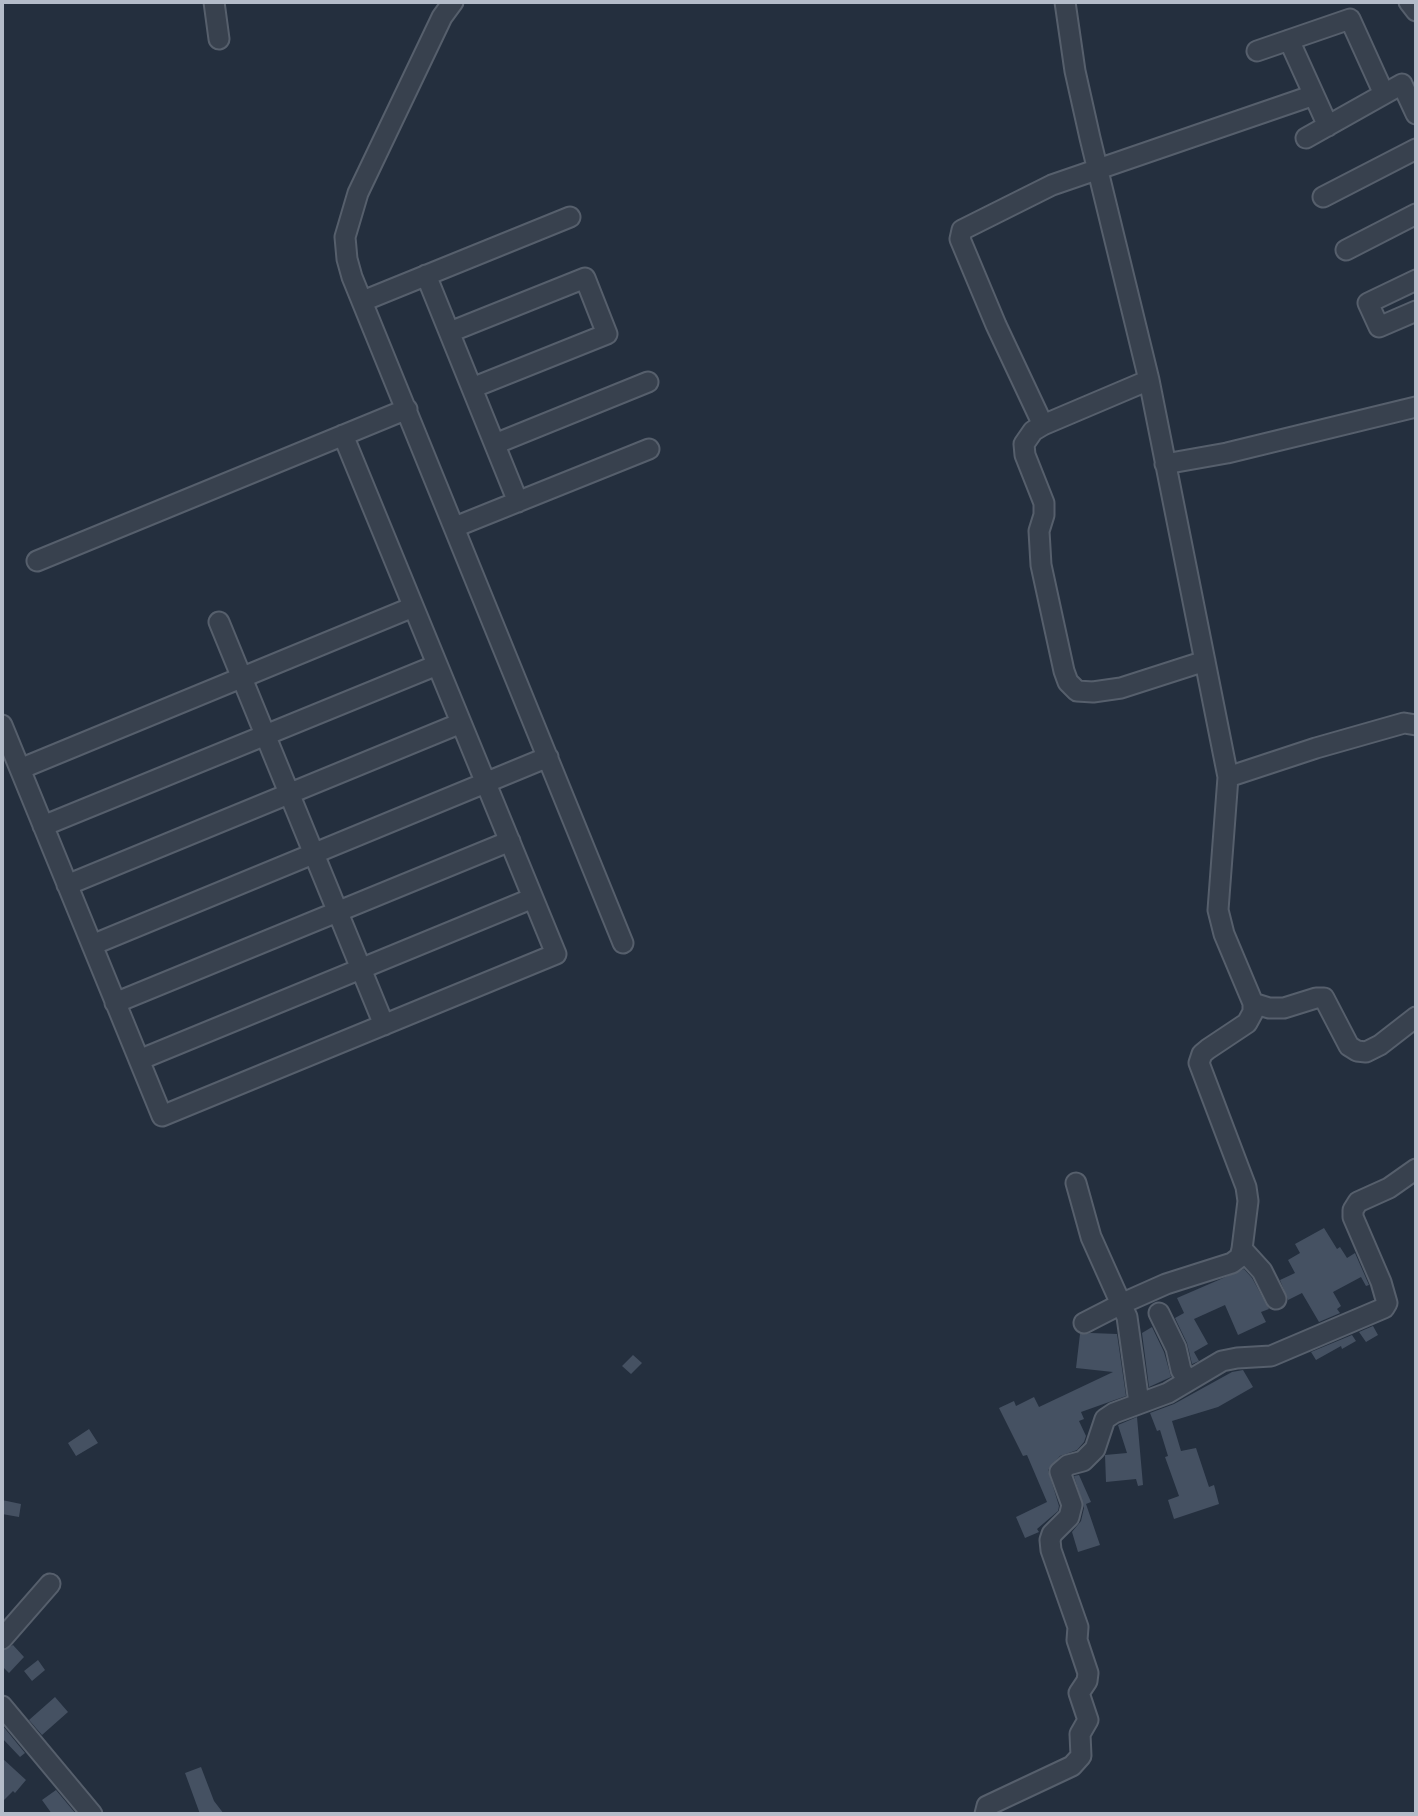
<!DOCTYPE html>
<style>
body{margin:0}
#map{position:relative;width:1418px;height:1816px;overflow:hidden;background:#242f3e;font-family:"Archivo Narrow",sans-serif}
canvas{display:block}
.frame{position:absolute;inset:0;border:4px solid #b4bcc9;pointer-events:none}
</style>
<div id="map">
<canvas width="1418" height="1816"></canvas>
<div class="frame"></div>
</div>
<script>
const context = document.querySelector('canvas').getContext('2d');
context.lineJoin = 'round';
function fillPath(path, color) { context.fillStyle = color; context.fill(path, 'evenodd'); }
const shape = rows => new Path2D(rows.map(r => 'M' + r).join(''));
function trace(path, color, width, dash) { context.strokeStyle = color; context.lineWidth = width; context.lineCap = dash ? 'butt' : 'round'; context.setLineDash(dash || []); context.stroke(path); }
fillPath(shape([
 [1324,1228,1337,1249,1340,1247,1347,1258,1355,1253,1369,1285,1366,1286,1361,1277,1333,1292,1341,1306,1337,1309,1340,1313,1319,1322,1302,1293,1288,1300,1280,1280,1295,1273,1288,1260,1300,1253,1295,1244],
 [1244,1269,1252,1278,1269,1309,1261,1312,1266,1322,1238,1335,1225,1305,1194,1319,1208,1344,1194,1352,1199,1361,1192,1364,1187,1343,1175,1318,1184,1313,1177,1298],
 [1373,1326,1378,1335,1366,1342,1359,1332],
 [1152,1327,1164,1352,1171,1377,1149,1387,1142,1333],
 [1091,1333,1117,1334,1126,1396,1081,1412,1084,1419,1079,1421,1086,1436,1084,1442,1077,1450,1060,1456,1048,1470,1059,1506,1058,1511,1037,1529,1039,1532,1025,1538,1016,1517,1047,1502,1027,1455,1023,1456,999,1408,1014,1401,1016,1406,1034,1397,1039,1407,1113,1372,1076,1368,1080,1334],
 [1352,1335,1356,1341,1342,1349,1341,1346,1316,1360,1311,1352],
 [633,1355,642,1363,631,1374,622,1366],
 [1243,1370,1253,1387,1218,1407,1172,1421,1181,1451,1196,1448,1209,1487,1214,1485,1219,1504,1174,1519,1168,1500,1179,1496,1165,1457,1168,1456,1160,1430,1157,1431,1150,1413,1174,1404,1232,1372],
 [1137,1417,1143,1485,1138,1486,1136,1479,1106,1482,1105,1455,1127,1453,1118,1425],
 [89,1429,98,1443,76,1456,68,1443],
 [1079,1475,1091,1502,1086,1504,1100,1545,1078,1552,1072,1532,1081,1521,1084,1508,1074,1476],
 [2,1500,21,1504,19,1517,2,1514],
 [13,1645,24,1657,9,1673,2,1666,2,1651],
 [38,1660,45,1670,32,1681,24,1671],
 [55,1697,68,1712,42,1735,29,1720],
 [2,1725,25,1753,20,1757,2,1738],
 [2,1758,26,1780,15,1793,13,1791,2,1802],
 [201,1767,214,1801,224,1814,200,1814,185,1773],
 [56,1790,76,1814,52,1814,42,1800]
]), '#455162');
const minor = shape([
 [214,2,219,39],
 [453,2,442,17,358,193,345,237,347,259,352,277,623,943],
 [1065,2,1075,71,1090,138,1149,380,1228,777,1218,910,1224,934,1253,1003,1253,1012,1247,1023,1208,1049,1202,1054,1199,1063,1246,1187,1248,1201,1242,1249,1240,1257,1232,1263,1166,1284,1121,1304,1127,1317,1139,1403],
 [1409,2,1416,11],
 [1289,40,1328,126],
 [1257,51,1350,19,1384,94],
 [1306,138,1402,84,1416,114],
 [1323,197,1416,149],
 [1346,250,1416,214],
 [426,275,518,502],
 [1416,280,1368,303,1379,327,1416,311],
 [363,301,570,217],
 [450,332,585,278,607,334,472,388],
 [1149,380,1043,425,1033,431,1024,444,1025,455,1044,503,1044,515,1039,531,1041,565,1064,671,1068,682,1077,691,1093,692,1121,688,1205,661],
 [1043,425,996,325,960,239,962,230,1052,185,1314,95],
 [495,444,648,382],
 [1165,464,1227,453,1416,407],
 [455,527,649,449],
 [37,561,407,409],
 [219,622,384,1025],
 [2,725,162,1116,556,954,343,435],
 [20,769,413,607],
 [1228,777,1316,748,1404,723,1416,725],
 [43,826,437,665],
 [67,885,461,723],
 [92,945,548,757],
 [115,1003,510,841],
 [1253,1003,1269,1008,1284,1008,1316,998,1324,998,1349,1046,1357,1051,1366,1052,1380,1045,1416,1017],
 [139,1060,533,898],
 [1076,1183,1091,1237,1121,1304,1084,1323],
 [1242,1249,1262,1271,1276,1299],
 [1159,1313,1176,1348,1181,1370,1188,1381],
 [2,1639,50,1584],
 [2,1706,92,1814],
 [985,1814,987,1806,1072,1766,1081,1756,1080,1734,1088,1720,1079,1693,1087,1681,1088,1673,1077,1640,1078,1627,1051,1550,1050,1540,1052,1534,1069,1517,1072,1505,1060,1472,1068,1465,1083,1461,1095,1449,1105,1419,1114,1413,1168,1393,1222,1361,1237,1358,1271,1356,1384,1308,1387,1303,1381,1282,1353,1217,1353,1210,1358,1202,1389,1188,1416,1169]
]);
trace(minor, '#565f6c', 23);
trace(minor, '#38414e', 19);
</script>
